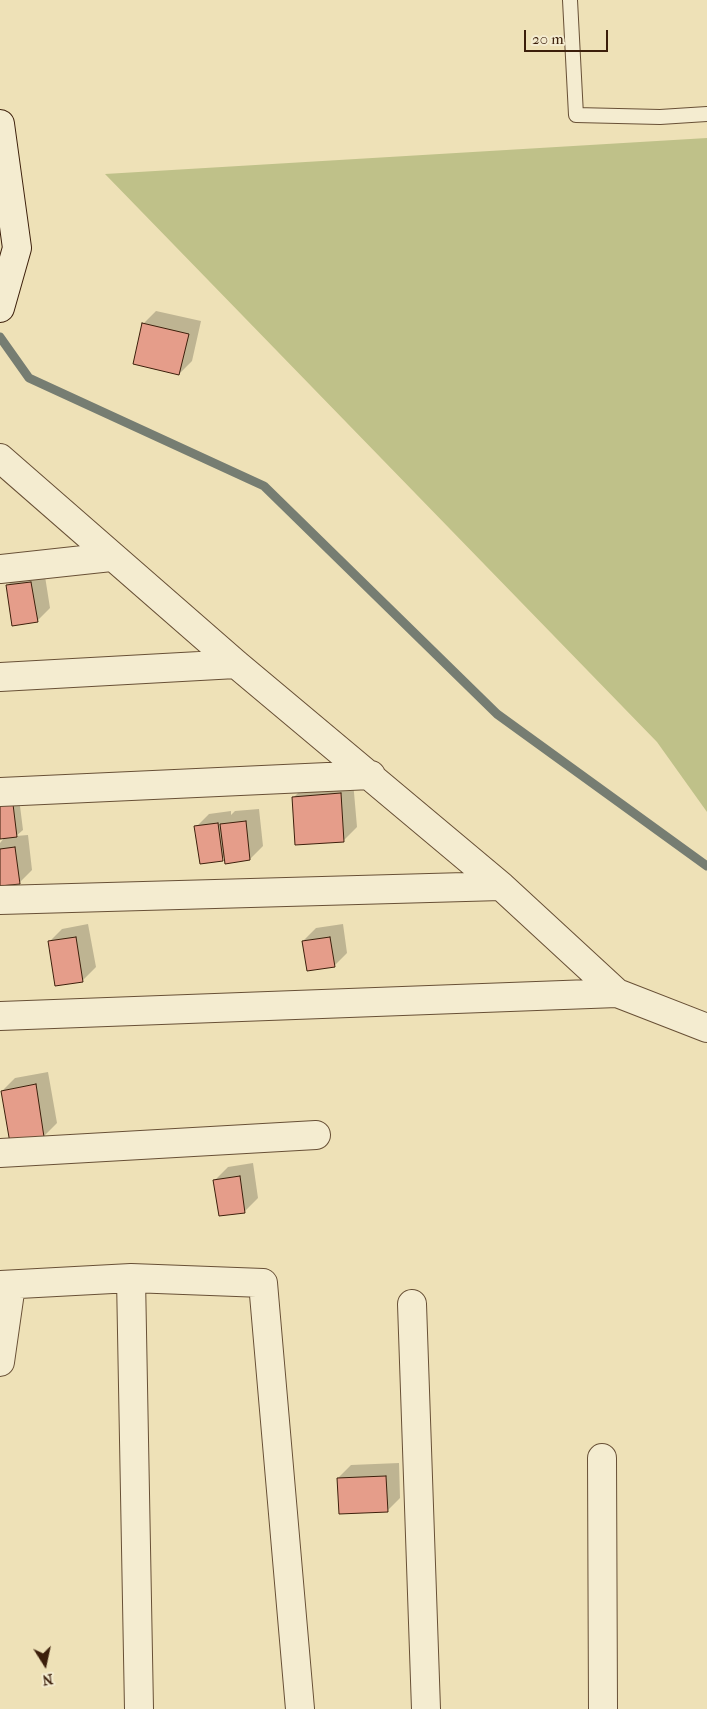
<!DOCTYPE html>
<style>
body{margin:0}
#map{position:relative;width:707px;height:1709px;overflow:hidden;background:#eee1b7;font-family:"IM FELL French Canon",serif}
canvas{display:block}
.north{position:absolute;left:20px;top:1639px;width:50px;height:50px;-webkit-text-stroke:4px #f4ecd0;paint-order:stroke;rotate:170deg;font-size:14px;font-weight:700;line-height:20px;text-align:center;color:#3c1f0b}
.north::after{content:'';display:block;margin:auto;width:18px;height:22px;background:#3c1f0b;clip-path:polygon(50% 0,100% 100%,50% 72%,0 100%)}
.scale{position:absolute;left:524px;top:30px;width:84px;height:22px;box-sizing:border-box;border:2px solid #3c1f0b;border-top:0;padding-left:6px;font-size:15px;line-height:18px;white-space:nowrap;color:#3c1f0b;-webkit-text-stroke:4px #f4ecd0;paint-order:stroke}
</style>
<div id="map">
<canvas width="707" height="1709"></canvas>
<div class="north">N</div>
<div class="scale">20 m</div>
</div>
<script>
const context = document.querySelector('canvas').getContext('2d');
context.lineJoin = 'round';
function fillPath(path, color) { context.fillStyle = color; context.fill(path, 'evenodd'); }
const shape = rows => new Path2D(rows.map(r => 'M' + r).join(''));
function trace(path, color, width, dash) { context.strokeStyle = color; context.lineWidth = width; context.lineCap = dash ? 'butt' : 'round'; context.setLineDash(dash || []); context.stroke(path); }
fillPath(shape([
 [707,138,707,812,657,742,105,174]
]), '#bfc189');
fillPath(shape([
 [156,311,201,321,192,361,179,374,143,324],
 [44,570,50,608,37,621,7,586,20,573],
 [353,781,357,827,344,840,294,797,307,784],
 [19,798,23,830,16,836,28,835,32,870,19,883,0,885,0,843,5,837,0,838,0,801],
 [259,809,263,846,250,859,225,856,222,859,196,827,209,814,231,811,231,815,235,811],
 [88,924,96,967,83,980,49,942,62,929],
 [343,924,347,953,334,966,303,941,316,928],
 [48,1072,57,1123,44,1136,11,1141,2,1091,15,1078],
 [253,1163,258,1198,245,1211,220,1215,215,1180,228,1167],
 [399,1463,400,1498,387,1511,338,1478,351,1465]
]), '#0003');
trace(shape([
 [0,337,29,378,264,486,497,714,707,866]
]), '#767d72', 9);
const building = shape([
 [142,323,189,334,179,375,133,364,142,323],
 [31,582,38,622,12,626,6,585,31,582],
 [341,793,344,842,295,845,292,797,341,793],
 [13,804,17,837,0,839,0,806,13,804],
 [246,821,250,860,225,864,220,824,246,821],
 [218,823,223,861,200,864,194,826,218,823],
 [15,847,20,884,0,886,0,849,15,847],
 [76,937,83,982,55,986,48,941,76,937],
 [330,937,335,967,307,971,302,941,330,937],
 [36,1084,44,1137,10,1143,1,1091,36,1084],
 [240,1176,245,1213,219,1216,213,1180,240,1176],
 [386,1476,388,1512,339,1514,337,1478,386,1476]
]);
fillPath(building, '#e59d8a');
trace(building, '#3c1f0b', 1);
const lane = shape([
 [570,0,576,115,660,117,707,114]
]);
const street = shape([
 [0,458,236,664,501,886,617,993,707,1028],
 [0,569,111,557],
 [0,677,236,664],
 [0,792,371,775],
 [0,900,501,886],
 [0,1016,617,993],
 [0,1153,316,1135],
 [131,1278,139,1709],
 [0,1285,131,1278,263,1283,300,1709],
 [412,1304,426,1709],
 [0,1362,11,1285],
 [602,1458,603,1709]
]);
const secondary = shape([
 [0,124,17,248,0,308]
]);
trace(lane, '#685036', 16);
trace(street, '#685036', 30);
trace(secondary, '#3c1f0b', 30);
trace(lane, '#f4ecd0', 14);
trace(street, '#f4ecd0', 28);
trace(secondary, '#f4ecd0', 28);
</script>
